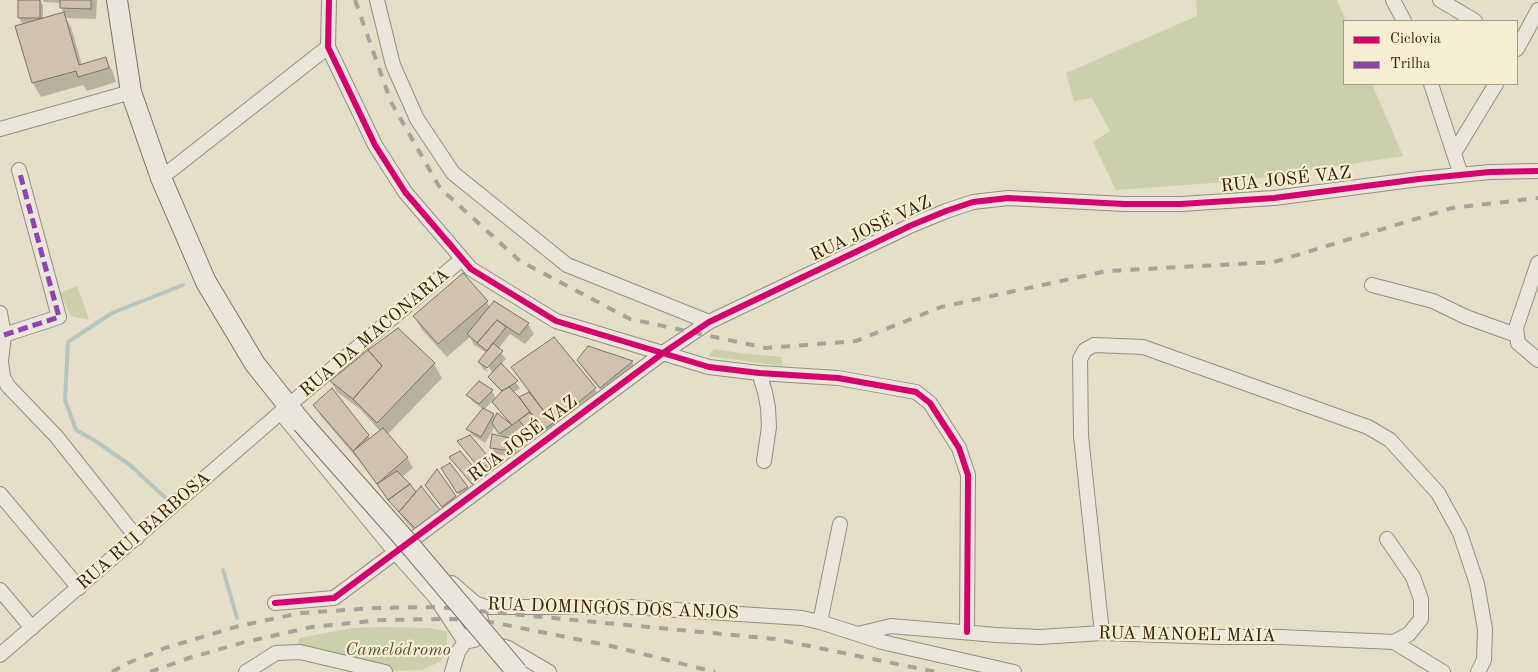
<!DOCTYPE html>
<meta charset="utf-8">
<style>
body{margin:0}
#map{position:relative;width:1538px;height:672px;overflow:hidden;background:#e5dec8;font-family:"Old Standard TT",serif}
canvas{display:block}
.legend{position:absolute;left:1343px;top:20px;width:175px;height:65px;box-sizing:border-box;background:#f7edd3;border:1px solid #a79b82;margin:0;padding:6px 9px;list-style:none;font-size:15px;color:#2e1f08}
.legend li{display:flex;align-items:center;gap:10px;height:25px}
.legend b{width:25px;border:1px solid #a79b82}
</style>
<div id="map">
<canvas width="1538" height="672"></canvas>
<ul class="legend">
<li><b style="height:6px;background:#d6006c"></b>Ciclovia</li>
<li><b style="height:6px;background:#8e44ad"></b>Trilha</li>
</ul>
</div>
<script>
const context = document.querySelector('canvas').getContext('2d');
context.lineJoin = 'round';
function fillPath(path, color) { context.fillStyle = color; context.fill(path, 'evenodd'); }
const shape = rows => new Path2D(rows.map(r => 'M' + r).join(''));
function trace(path, color, width, dash) { context.strokeStyle = color; context.lineWidth = width; context.lineCap = dash ? 'butt' : 'round'; context.setLineDash(dash || []); context.stroke(path); }
function drawText(font, color, halo, rows, align = 'center') {
  context.font = font + ' "Old Standard TT",serif'; context.lineWidth = 4.5; context.setLineDash([]); context.textBaseline = 'middle'; context.strokeStyle = halo; context.fillStyle = color; for (const [text, x, y, turn = 0] of rows) {
    context.save(); context.translate(x, y); context.rotate((+turn || 0) * Math.PI / 180); context.textAlign = isNaN(turn) ? turn : align; if (halo) context.strokeText(text, 0, 0); context.fillText(text, 0, 0); context.restore();
  }
}
fillPath(shape([
 [1196,0,1337,0,1346,21,1344,21,1344,84,1372,84,1403,156,1240,181,1116,190,1093,142,1110,131,1092,98,1074,101,1066,73,1197,16],
 [77,286,81,296,89,320,71,316,60,293],
 [714,349,748,354,782,357,783,366,708,356],
 [386,627,429,628,447,631,447,645,441,661,422,670,395,671,296,647,300,638,352,628]
]), '#cbd0ab');
fillPath(shape([
 [19,0,40,0,43,5,43,19,64,13,61,7,61,3,44,2,43,0,97,0,96,19,66,18,71,27,82,65,105,58,113,72,116,82,87,91,83,85,41,97,33,83,17,26,23,25,19,18],
 [487,302,490,308,495,302,528,324,534,334,525,344,510,334,498,349,506,359,501,364,520,388,513,393,519,398,530,393,513,368,554,339,595,389,603,402,538,444,523,426,506,438,513,440,517,446,515,457,496,454,492,448,502,438,495,426,485,443,472,435,468,429,484,410,472,401,468,395,492,391,496,399,502,392,494,384,490,377,493,374,485,361,483,363,488,372,483,369,479,362,487,353,474,345,470,337,447,357,422,330,414,316],
 [493,400,508,421,507,422,496,419,493,415,484,410],
 [588,347,632,362,638,372,607,398,585,371,579,360],
 [434,364,442,378,387,435,407,457,413,468,402,477,416,493,439,510,445,521,422,538,407,523,360,462,321,416,315,405,368,435,370,439,381,432,360,409,337,392,331,381],
 [459,442,491,461,494,468,484,475],
 [459,453,485,484,476,490,451,458],
 [446,475,467,487,471,494,462,499],
 [426,485,455,497,458,504,446,512]
]), '#0003');
trace(shape([
 [171,503,130,465,94,440,76,430,65,400,68,342,112,313,183,285],
 [223,570,237,618]
]), '#b5c6bf', 4);
const building = shape([
 [18,0,40,0,40,18,18,18,18,0],
 [60,0,91,0,91,9,60,8,60,0],
 [64,12,79,65,106,57,109,68,78,77,76,71,32,83,15,26,64,12],
 [463,273,488,301,438,344,413,316,463,273],
 [494,301,529,323,519,335,497,320,477,343,467,334,494,301],
 [497,320,506,327,487,351,477,343,497,320],
 [398,328,435,363,377,423,353,399,382,366,368,350,398,328],
 [554,337,596,388,553,423,511,367,554,337],
 [493,343,503,351,487,368,478,362,493,343],
 [588,346,633,361,600,388,577,360,588,346],
 [368,350,382,366,353,399,330,381,368,350],
 [501,363,518,381,502,391,488,377,501,363],
 [479,381,493,390,479,404,466,395,479,381],
 [509,387,519,397,530,412,512,425,492,402,502,391,509,387],
 [332,388,369,435,353,451,313,405,332,388],
 [529,392,553,423,543,430,519,397,529,392],
 [483,408,494,414,481,437,466,429,483,408],
 [530,412,543,430,533,438,519,420,530,412],
 [497,413,512,425,499,434,492,423,497,413],
 [383,428,408,457,377,484,353,451,383,428],
 [492,434,514,439,512,451,490,448,492,434],
 [470,435,492,461,480,469,457,441,470,435],
 [460,451,482,477,472,484,449,457,460,451],
 [450,463,468,487,457,493,441,468,450,463],
 [437,469,456,496,442,507,425,485,437,469],
 [397,471,410,484,388,500,377,484,397,471],
 [410,484,416,492,399,512,388,500,410,484],
 [421,486,440,510,415,528,399,512,421,486]
]);
fillPath(building, '#d1c2b0');
trace(building, '#7a7365', 1);
const street = shape([
 [329,0,328,47,375,145,405,192,471,269,556,321,709,367,759,373,838,378,916,392,930,403,959,448,968,475,967,632],
 [377,0,393,65,417,119,453,173,567,265,709,322],
 [1393,0,1404,21],
 [1440,0,1475,21],
 [1517,49,1538,10],
 [1431,84,1461,175],
 [0,129,131,92],
 [1454,153,1496,84],
 [161,178,328,47],
 [1538,263,1516,328,1518,343,1538,360],
 [1372,285,1433,301,1466,317,1516,335],
 [0,313,4,335,1,361,3,377,8,386,56,436,137,538],
 [4,335,59,317,19,170],
 [759,373,765,392,768,408,769,427,764,461],
 [281,413,396,553,436,598,465,642,481,619],
 [0,494,79,588],
 [452,583,475,603,486,607,630,607,802,618,820,622,882,642,1014,672],
 [0,590,32,628],
 [275,603,334,598,663,353,709,322,912,225,946,211,973,202,1008,198,1124,204,1181,204,1274,198,1419,179,1490,172,1538,171],
 [820,622,840,524],
 [1102,633,1081,436,1080,359,1085,350,1094,345,1143,347,1368,427,1390,440,1438,493,1460,533,1477,584,1485,629,1484,660,1478,672],
 [858,634,891,626,996,635,1040,637,1102,633,1219,637,1280,637,1394,642,1409,634,1421,619,1421,599,1413,577,1387,539],
 [1394,642,1443,672],
 [495,644,508,648,549,672],
 [0,655,288,406,462,259],
 [246,672,276,653,300,652,385,672],
 [452,672,458,652,465,642,474,640]
]);
const secondary = shape([
 [117,0,131,92,161,178,206,282,255,364,302,423]
]);
trace(street, '#948e7f', 16);
trace(secondary, '#7a7365', 22);
trace(street, '#eae6dc', 14);
trace(secondary, '#eae6dc', 20);
trace(shape([
 [355,0,391,102,440,188,520,261,630,319,766,348,856,341,941,307,1107,271,1274,262,1452,208,1538,198],
 [112,672,128,663,165,648,239,626,301,613,375,608,437,607,775,639,936,672],
 [150,672,189,658,245,642,312,627,381,620,445,619,481,620,611,646,715,672]
]), '#a6a297', 4, [9, 9]);
const secondaryBridge = shape([
 [302,423,408,543,517,672]
]);
trace(secondaryBridge, '#7a7365', 22, []);
trace(secondaryBridge, '#eae6dc', 20);
trace(shape([
 [4,335,59,317,19,170]
]), '#8e44ad', 5, [10, 5]);
trace(shape([
 [329,0,328,47,375,145,405,192,471,269,556,321,709,367,759,373,838,378,916,392,930,403,959,448,968,475,967,632],
 [275,603,334,598,663,353,709,322,912,225,946,211,973,202,1008,198,1124,204,1181,204,1274,198,1419,179,1490,172,1538,171]
]), '#d6006c', 6);
drawText('18px', '#2e1f08', '#f7edd3', [
 ["RUA JOSÉ VAZ",1286,180,-6],
 ["RUA JOSÉ VAZ",871,229,-25],
 ["RUA DA MACONARIA",375,333,-40],
 ["RUA JOSÉ VAZ",523,439,-37],
 ["RUA RUI BARBOSA",144,531,-41],
 ["RUA DOMINGOS DOS ANJOS",613,609,2],
 ["RUA MANOEL MAIA",1187,635,1]
]);
drawText('italic 18px', '#575132', '#f7edd3', [
 ["Camelódromo",398,650]
]);
</script>
